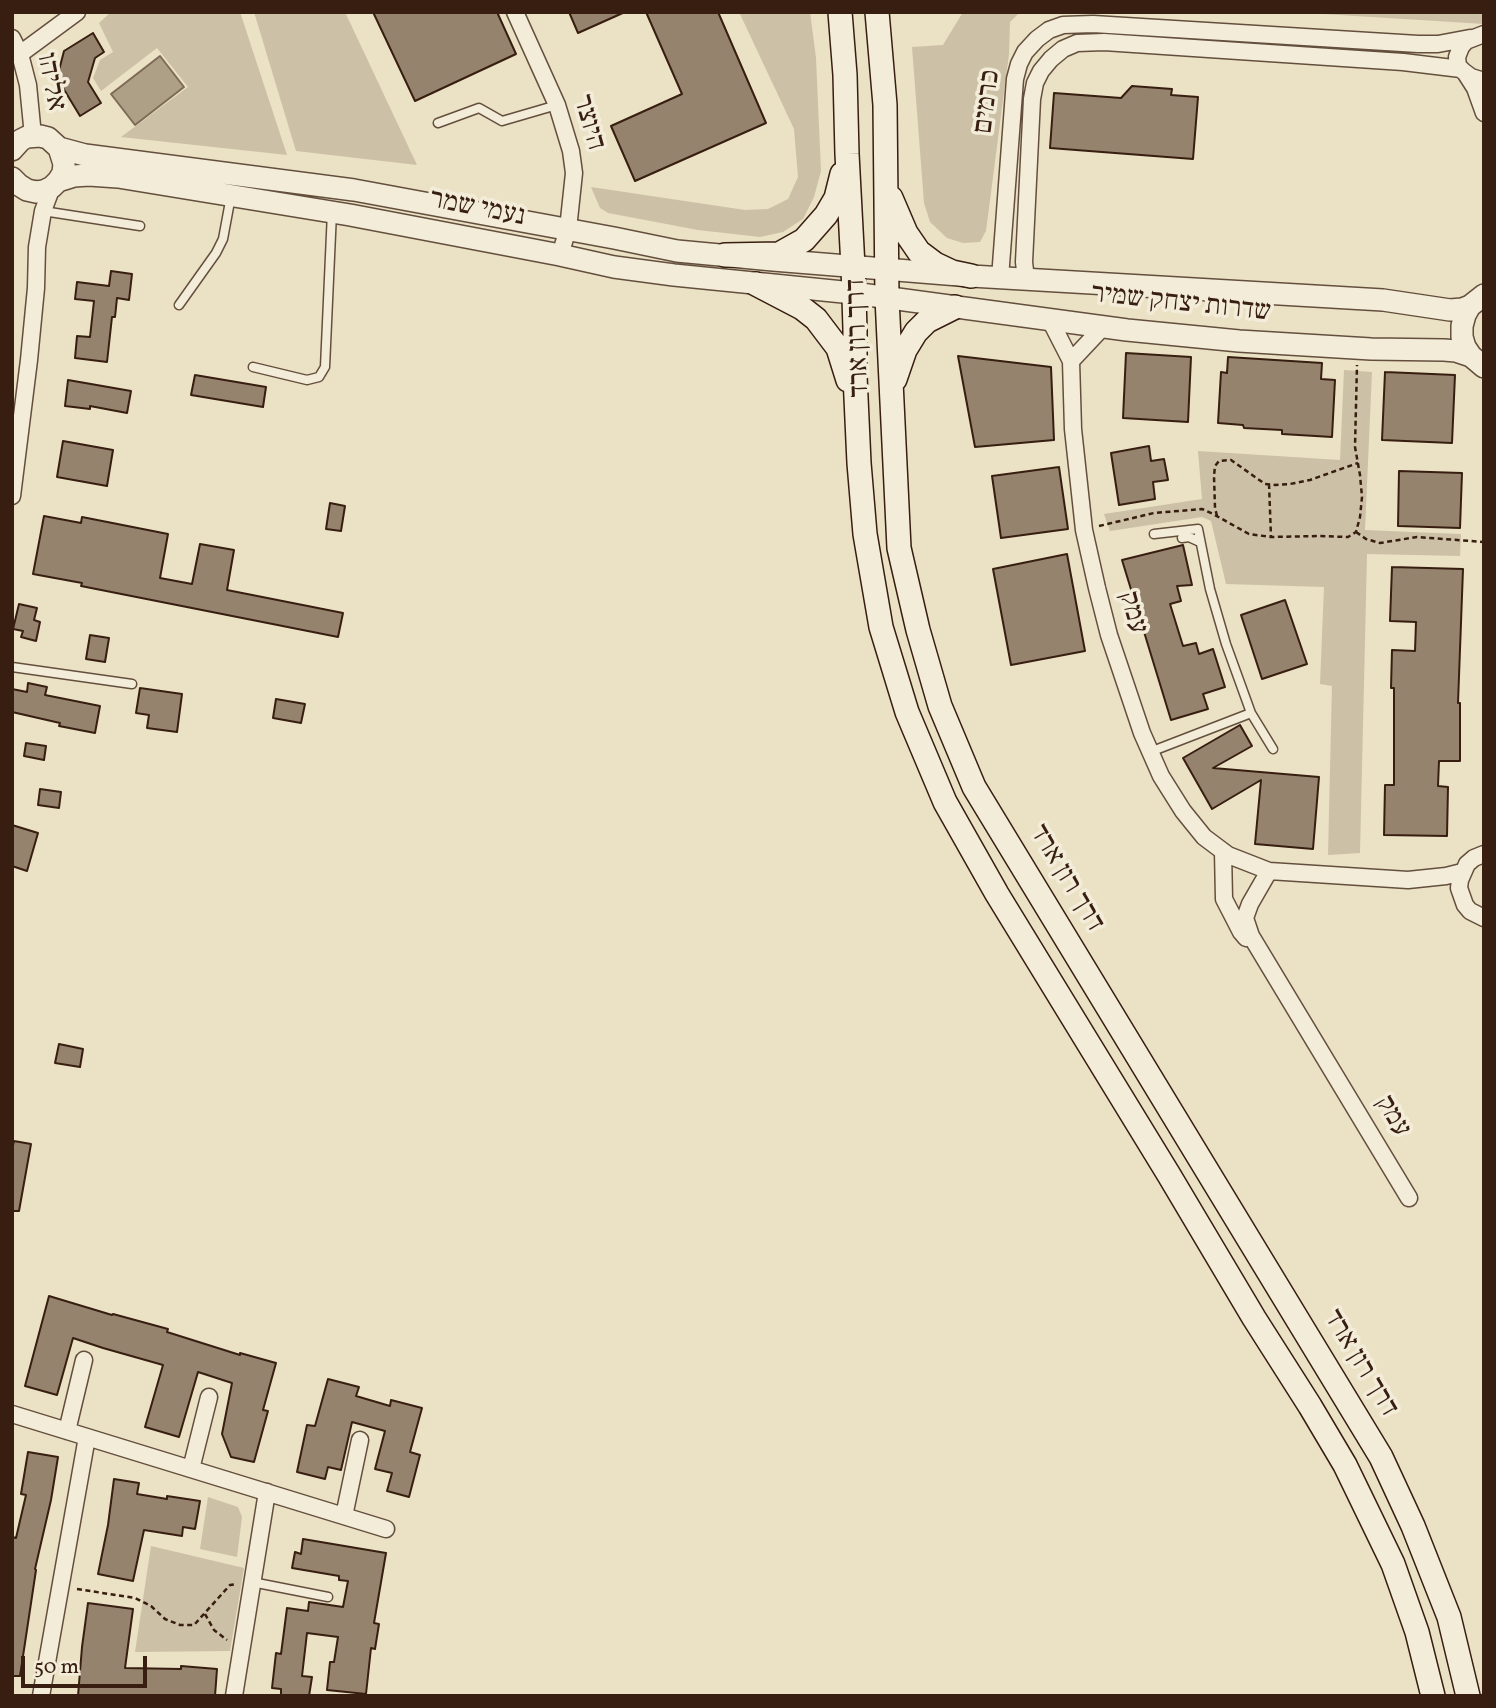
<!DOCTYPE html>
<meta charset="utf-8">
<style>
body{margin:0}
#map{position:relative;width:1496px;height:1708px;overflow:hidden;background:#ebe1c5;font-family:Vollkorn,serif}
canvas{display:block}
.frame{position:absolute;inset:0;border:14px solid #371e10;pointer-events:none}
.scale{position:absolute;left:21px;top:1656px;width:126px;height:32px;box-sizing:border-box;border:4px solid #371e10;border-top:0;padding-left:9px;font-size:21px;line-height:24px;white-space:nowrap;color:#371e10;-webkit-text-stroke:5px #f2ecd9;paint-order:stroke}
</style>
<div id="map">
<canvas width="1496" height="1708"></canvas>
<div class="frame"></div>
<div class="scale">50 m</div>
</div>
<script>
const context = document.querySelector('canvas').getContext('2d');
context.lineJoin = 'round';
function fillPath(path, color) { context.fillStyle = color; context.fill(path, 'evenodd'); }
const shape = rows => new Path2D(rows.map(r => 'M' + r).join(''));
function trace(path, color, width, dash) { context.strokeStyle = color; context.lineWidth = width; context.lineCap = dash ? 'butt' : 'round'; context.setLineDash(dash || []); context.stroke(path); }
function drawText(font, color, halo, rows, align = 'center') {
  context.font = font + ' Vollkorn,"Frank Ruhl Libre",serif'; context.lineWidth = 7; context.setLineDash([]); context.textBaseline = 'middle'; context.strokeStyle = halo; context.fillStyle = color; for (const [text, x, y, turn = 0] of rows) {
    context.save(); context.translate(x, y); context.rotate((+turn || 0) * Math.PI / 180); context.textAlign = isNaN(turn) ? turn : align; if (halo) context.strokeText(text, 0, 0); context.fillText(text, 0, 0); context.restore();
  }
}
fillPath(shape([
 [111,12,240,12,287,155,121,137,188,87,157,48,101,91,93,78,100,60,113,52,99,23],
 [254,12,345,12,417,165,296,151],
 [739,12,810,12,816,58,821,171,814,197,803,219,783,232,760,237,698,230,608,213,600,208,591,187,745,210,768,209,788,199,798,177,794,129],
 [963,12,1020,12,1010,22,1009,54,986,231,980,242,963,243,947,238,930,222,924,203,912,47,943,45],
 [1291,12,1484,12,1484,24,1452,22],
 [1344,370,1372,372,1365,530,1461,534,1460,556,1367,554,1360,853,1328,855,1332,686,1320,684,1324,587,1226,584,1211,521,1202,517,1110,531,1104,514,1202,499,1198,451,1340,460],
 [208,1497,238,1507,242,1517,237,1557,200,1549],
 [151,1546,244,1568,230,1651,135,1652]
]), '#ccc0a6');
const water = shape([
 [160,56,184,87,135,125,111,94,160,56]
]);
fillPath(water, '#ae9f87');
trace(water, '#7e6b57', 2);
const building = shape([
 [373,12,497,12,516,54,415,101,373,12],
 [569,12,625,12,578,33,569,12],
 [646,12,718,12,766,123,635,181,611,126,682,94,646,12],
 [93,33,104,52,95,58,88,82,101,103,80,116,57,78,64,51,93,33],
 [1132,86,1172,89,1171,95,1198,97,1193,159,1050,148,1054,93,1121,98,1132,86],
 [111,271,132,274,129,300,117,298,115,317,112,317,107,362,75,358,77,336,90,337,94,301,75,299,77,282,109,286,111,271],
 [1126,353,1191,357,1188,422,1123,418,1126,353],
 [958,356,1051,367,1054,440,975,447,958,356],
 [1228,357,1322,363,1321,379,1335,380,1332,437,1282,434,1282,430,1244,428,1243,425,1218,423,1221,372,1227,373,1228,357],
 [1385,372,1455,375,1452,443,1382,440,1385,372],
 [195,375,266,387,263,407,191,395,195,375],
 [68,380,131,391,127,413,90,406,90,409,65,406,68,380],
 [63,441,113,450,107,486,57,477,63,441],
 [1149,446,1151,461,1164,459,1168,480,1153,482,1155,499,1119,505,1111,453,1149,446],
 [1059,467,1068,529,1001,538,992,476,1059,467],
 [1399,471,1462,473,1460,528,1398,526,1399,471],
 [330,503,345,506,341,531,326,529,330,503],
 [44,516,81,523,82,517,168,534,160,578,192,584,200,544,234,550,227,590,343,613,338,637,81,586,82,583,33,574,44,516],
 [1183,545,1192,585,1177,586,1181,601,1170,604,1183,646,1196,643,1199,654,1213,649,1225,687,1203,694,1208,709,1171,720,1122,560,1183,545],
 [1067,554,1085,651,1011,665,993,569,1067,554],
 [1392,567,1463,569,1458,703,1460,703,1460,761,1439,761,1438,786,1448,787,1447,836,1384,835,1385,785,1394,785,1394,688,1391,688,1392,650,1415,651,1416,622,1390,621,1392,567],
 [1285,600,1307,664,1262,679,1241,615,1285,600],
 [19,604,37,608,34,620,40,622,36,641,21,637,23,631,13,629,19,604],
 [90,635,109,638,105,662,86,659,90,635],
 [28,683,47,687,45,695,100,706,95,733,59,726,60,723,12,712,12,689,27,692,28,683],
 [140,688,182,694,177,732,147,728,149,715,136,713,140,688],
 [276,699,305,704,301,723,273,718,276,699],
 [1240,725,1252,746,1213,768,1319,777,1313,849,1255,844,1261,780,1212,809,1183,758,1240,725],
 [26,743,46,746,44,760,24,756,26,743],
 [40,789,61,792,59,808,38,805,40,789],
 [12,825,38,833,27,871,12,866,12,825],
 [59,1044,83,1049,80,1067,55,1063,59,1044],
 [14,1141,31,1144,19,1211,12,1211,12,1149,14,1141],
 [49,1296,112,1315,113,1314,168,1329,167,1332,240,1355,240,1353,276,1363,263,1410,268,1411,254,1462,231,1457,222,1434,232,1383,198,1372,179,1437,145,1427,163,1365,103,1348,73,1338,57,1395,25,1386,49,1296],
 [328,1379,359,1387,356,1396,390,1406,391,1400,422,1408,410,1452,420,1455,409,1497,387,1491,392,1473,375,1469,385,1431,352,1422,341,1470,328,1467,325,1479,297,1472,307,1425,315,1426,328,1379],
 [28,1452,58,1457,51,1500,35,1569,36,1570,20,1676,12,1676,12,1537,16,1538,26,1495,21,1494,28,1452],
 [114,1479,139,1483,137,1494,167,1499,167,1496,200,1501,195,1529,183,1527,182,1536,144,1530,133,1581,98,1574,108,1525,114,1479],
 [303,1539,386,1553,374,1623,379,1624,375,1649,371,1648,366,1694,327,1690,330,1662,334,1662,338,1637,307,1633,302,1676,312,1677,309,1696,281,1696,281,1689,272,1688,276,1653,281,1654,287,1608,308,1611,309,1602,343,1607,348,1581,339,1580,339,1576,292,1568,295,1552,301,1554,303,1539],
 [88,1603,133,1609,125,1668,181,1669,181,1666,217,1669,215,1696,78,1696,82,1647,88,1603]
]);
fillPath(building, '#95836e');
trace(building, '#371e10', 2);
const service = shape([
 [438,123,479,108,502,121,557,105],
 [43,211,140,226],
 [179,305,216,253,223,239,231,196],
 [253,367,307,380,319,377,325,367,332,212],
 [1154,534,1198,529,1210,589,1226,644,1251,713,1273,749],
 [1182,538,1189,537,1200,542],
 [12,667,132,684],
 [1150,752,1251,713],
 [252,1582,328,1597]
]);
const minor = shape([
 [515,12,557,105,571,151,574,173,568,229,560,255],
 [1484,34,1466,41,1461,47,1457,57,1458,66,1463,71,1471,77,1484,81],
 [12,38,20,54,28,85,33,136],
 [20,54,77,12],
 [1466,74,1475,88,1484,113],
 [1000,278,1015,79,1019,64,1025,52,1037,39,1049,30,1063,25,1093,24,1418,44,1438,44,1470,38],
 [1026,279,1024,262,1032,99,1035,83,1041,71,1051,59,1063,49,1077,43,1104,42,1403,62,1461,69],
 [1050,320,1071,361,1073,429,1084,530,1097,588,1109,635,1142,733,1161,776,1183,811,1204,837,1228,855,1269,871,1408,880,1446,876,1462,872],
 [1071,361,1103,327],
 [12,496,29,360,36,288,37,247,43,211,52,187],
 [1223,851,1224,899,1241,932,1246,938],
 [1484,854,1474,858,1467,864,1460,880,1459,888,1465,905,1470,911,1484,918],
 [1269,871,1250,904,1245,918,1251,936,1409,1198],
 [12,1414,386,1529],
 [67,1431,84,1360],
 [191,1469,209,1397],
 [344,1516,360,1440],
 [41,1696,87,1437],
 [234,1696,267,1492]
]);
const tertiary = shape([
 [59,148,85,155,354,190,614,238,677,251,773,260,971,276,1383,300,1450,310,1462,309,1470,306],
 [12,150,21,140,27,137,40,136,48,138,59,148,64,164,63,173,58,181,52,187,44,191,36,192,27,190,19,185,12,178],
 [58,181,74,176,89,175,118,177,350,215,560,255,614,267,674,275,853,293,1127,330,1239,341,1371,349,1444,350,1456,351,1471,356],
 [1484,295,1470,306,1465,315,1462,326,1462,337,1465,347,1471,356,1484,367]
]);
const secondary = shape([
 [840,12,845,75,847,154,853,267,855,329,855,376,859,463,865,534,881,627,907,712,945,802,997,894,1169,1175,1254,1318,1310,1406,1345,1465,1393,1564,1417,1632,1433,1696],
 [877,12,885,105,887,298,899,548,918,630,940,706,974,787,1381,1457,1413,1526,1449,1617,1468,1696],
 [891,198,906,233,919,252,935,264,952,272,971,276],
 [725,255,779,254,804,240,826,215,836,198,842,174],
 [756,284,802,308,816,319,838,348,848,380],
 [895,379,905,350,916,332,927,321,955,307]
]);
trace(service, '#644f3d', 11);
trace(minor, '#644f3d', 19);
trace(tertiary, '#644f3d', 24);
trace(secondary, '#371e10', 26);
trace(shape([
 [1269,484,1271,537],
 [1217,516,1215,508,1214,476,1215,466,1219,461,1231,460,1265,484,1275,485,1290,484,1310,480,1358,463],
 [1099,526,1154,513,1202,509,1213,514,1249,534,1271,537,1319,536,1348,537,1356,532,1360,517,1362,497,1360,475,1355,447,1357,365],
 [1356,532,1366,539,1380,543,1417,537,1484,542],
 [77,1589,135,1598,151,1606,165,1619,180,1625,194,1625,230,1585,237,1584],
 [205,1614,214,1630,227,1640]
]), '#371e10', 2.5, [5, 3.5]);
trace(service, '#f2ecd9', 8);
trace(minor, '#f2ecd9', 16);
trace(tertiary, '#f2ecd9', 21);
trace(secondary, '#f2ecd9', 23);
drawText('28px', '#371e10', '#f2ecd9', [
 ["אליהו",49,82,79],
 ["כרמים",989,102,-83],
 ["היוצר",587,123,74],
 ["נעמי שמר",477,210,11],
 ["שדרות יצחק שמיר",1181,305,6],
 ["דרך רון ארד",860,338,-92],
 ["עמק",1131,613,74],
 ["דרך רון ארד",1065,879,59],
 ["עמק",1391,1117,59],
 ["דרך רון ארד",1359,1364,59]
]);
</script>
